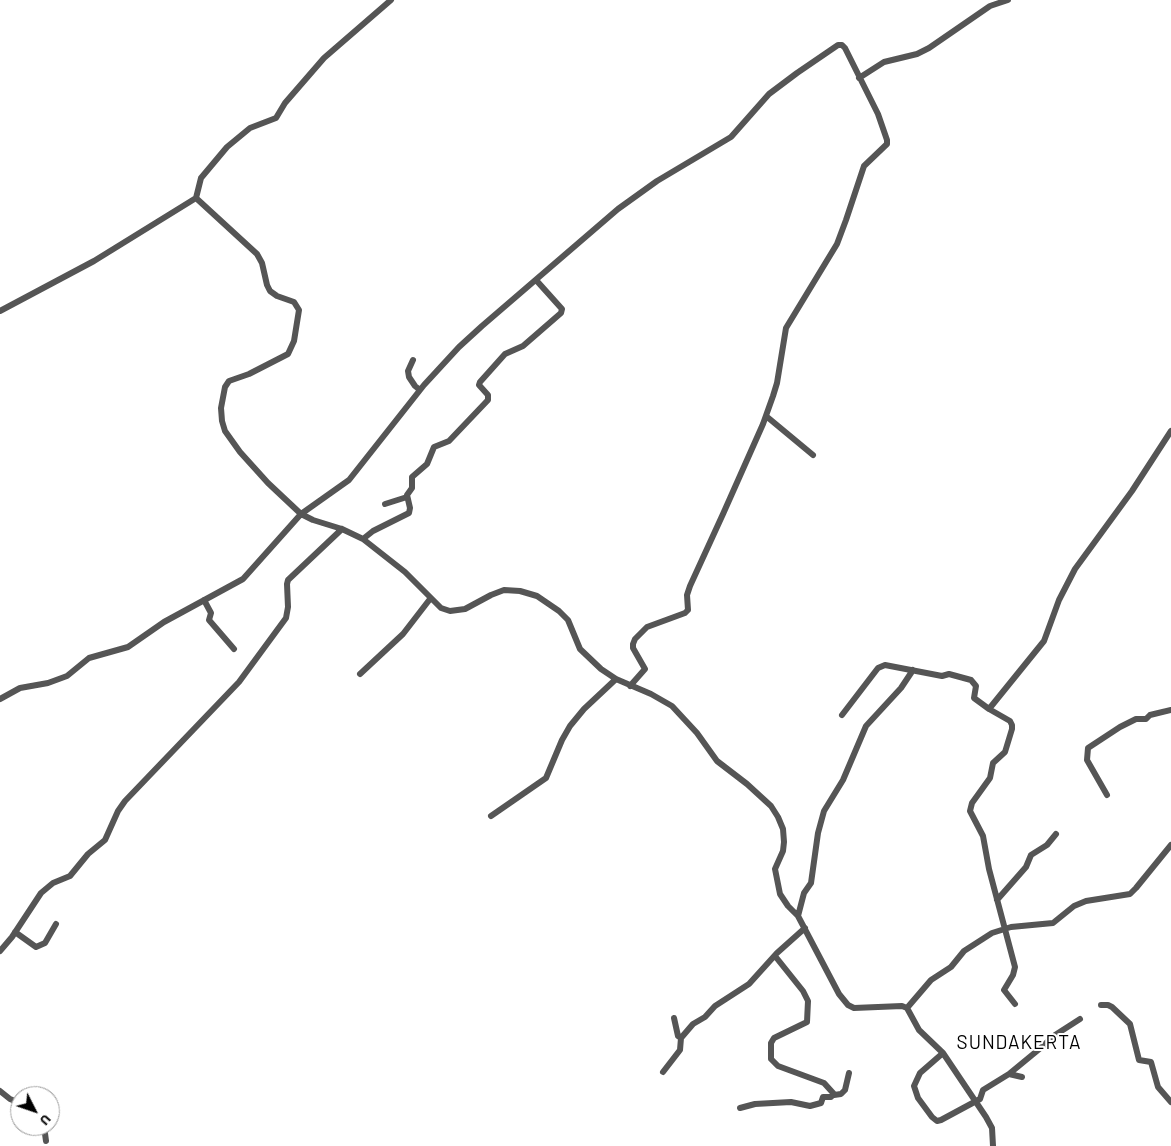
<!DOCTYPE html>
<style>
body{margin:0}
#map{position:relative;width:1171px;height:1146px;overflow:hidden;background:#fff;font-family:Barlow,sans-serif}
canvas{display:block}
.north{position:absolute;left:10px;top:1086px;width:50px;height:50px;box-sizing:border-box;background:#fff;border:1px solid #999;border-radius:50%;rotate:131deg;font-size:14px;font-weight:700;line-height:20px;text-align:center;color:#000}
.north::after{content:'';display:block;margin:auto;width:18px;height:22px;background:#000;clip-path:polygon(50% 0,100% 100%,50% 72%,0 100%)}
</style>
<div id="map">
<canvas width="1171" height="1146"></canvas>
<div class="north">U</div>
</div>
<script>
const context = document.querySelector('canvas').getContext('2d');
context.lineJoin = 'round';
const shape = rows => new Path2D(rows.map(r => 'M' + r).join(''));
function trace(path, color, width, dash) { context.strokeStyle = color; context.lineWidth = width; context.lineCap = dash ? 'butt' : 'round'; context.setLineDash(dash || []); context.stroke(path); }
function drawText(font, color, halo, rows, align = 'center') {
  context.font = font + ' Barlow,sans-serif'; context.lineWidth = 4; context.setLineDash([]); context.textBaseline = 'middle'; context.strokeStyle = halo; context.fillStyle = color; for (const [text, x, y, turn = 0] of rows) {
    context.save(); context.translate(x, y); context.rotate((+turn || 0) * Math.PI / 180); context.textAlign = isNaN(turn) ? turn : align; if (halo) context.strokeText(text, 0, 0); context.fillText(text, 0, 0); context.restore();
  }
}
trace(shape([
 [859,78,884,62,917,54,929,48,990,6,1008,0],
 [196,198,201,178,227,147,250,128,276,118,285,103,324,58,391,0],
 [0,311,94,261,196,198,257,254,262,263,267,285,270,291,277,296,294,302,299,310,294,341,288,354,249,374,229,381,225,387,221,408,222,421,225,431,240,452,268,483,301,514,313,520,342,529,363,539,405,572,441,608,450,611,465,609,491,595,504,590,520,591,537,596,559,611,568,620,580,649,601,669,616,679,651,694,672,706,697,733,717,761,747,784,771,806,778,817,783,829,784,842,783,851,775,869,780,894,788,906,798,916,839,994,848,1005,854,1008,902,1006,907,1008,919,1030,943,1053,986,1117,992,1128,993,1146],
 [413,360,408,371,409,377,415,386,420,390],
 [766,416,813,455],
 [385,504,407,497],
 [363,539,373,531,409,513,410,508,407,495,412,488,412,477,427,464,434,447,449,441,488,400,488,395,479,385,480,382,505,354,523,346,561,313,562,309,536,280],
 [204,600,211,613,209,620,234,649],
 [360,674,403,634,430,599],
 [0,699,20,688,48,683,67,676,89,658,128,647,164,622,243,579,301,514,349,480,424,385,459,347,482,326,618,209,657,181,731,137,769,94,797,73,838,45,842,45,845,48,878,114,887,140,887,144,864,166,846,220,837,244,786,328,777,383,773,396,763,424,723,514,690,586,687,595,688,610,685,613,647,627,635,639,633,644,633,648,645,669,630,686],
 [842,715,878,668,885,665,942,676,949,674,971,680,976,686,974,698,989,709],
 [1107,795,1087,760,1088,748,1120,727,1136,719,1146,719,1150,715,1171,710],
 [491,816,546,778,562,740,570,726,584,709,616,679],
 [997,900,1026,867,1031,855,1047,845,1056,834],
 [798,916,804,893,811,883,818,833,824,811,843,780,866,726,901,688,913,670],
 [15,932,36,947,45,943,56,924],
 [0,951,12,937,41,893,53,883,70,876,88,854,105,840,118,811,125,801,239,682,286,618,288,607,287,584,288,580,342,529],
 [1015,1004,1004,990,1013,975,1015,967,989,869,983,836,970,811,972,803,990,778,993,763,1005,752,1012,729,1012,725,1010,721,989,709,1044,641,1059,600,1075,569,1132,491,1171,431],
 [1101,1005,1108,1005,1112,1007,1130,1024,1139,1060,1151,1062,1158,1087,1171,1102],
 [907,1008,931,980,951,967,964,951,992,933,1011,927,1053,923,1074,906,1086,901,1130,894,1136,888,1171,845],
 [674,1018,678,1036,681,1038,693,1024,705,1017,715,1006,749,984,777,953,805,928],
 [943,1053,920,1073,914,1086,918,1098,932,1117,937,1121,941,1120,980,1099,983,1090,1009,1074,1022,1077],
 [663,1072,680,1050,681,1038],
 [1009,1074,1043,1046,1052,1037,1080,1019],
 [0,1091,10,1099,20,1103],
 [834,1095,841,1094,845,1090,849,1073],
 [740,1108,755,1104,791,1102,810,1106,821,1103,823,1097,831,1097,834,1094,824,1083,778,1066,771,1059,771,1043,774,1038,807,1022,808,1001,803,991,775,956],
 [44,1126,46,1141]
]), '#555', 6);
context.letterSpacing = '1px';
drawText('19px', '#000', '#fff', [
 ["SUNDAKERTA",1019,1043]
]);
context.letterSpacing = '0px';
</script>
